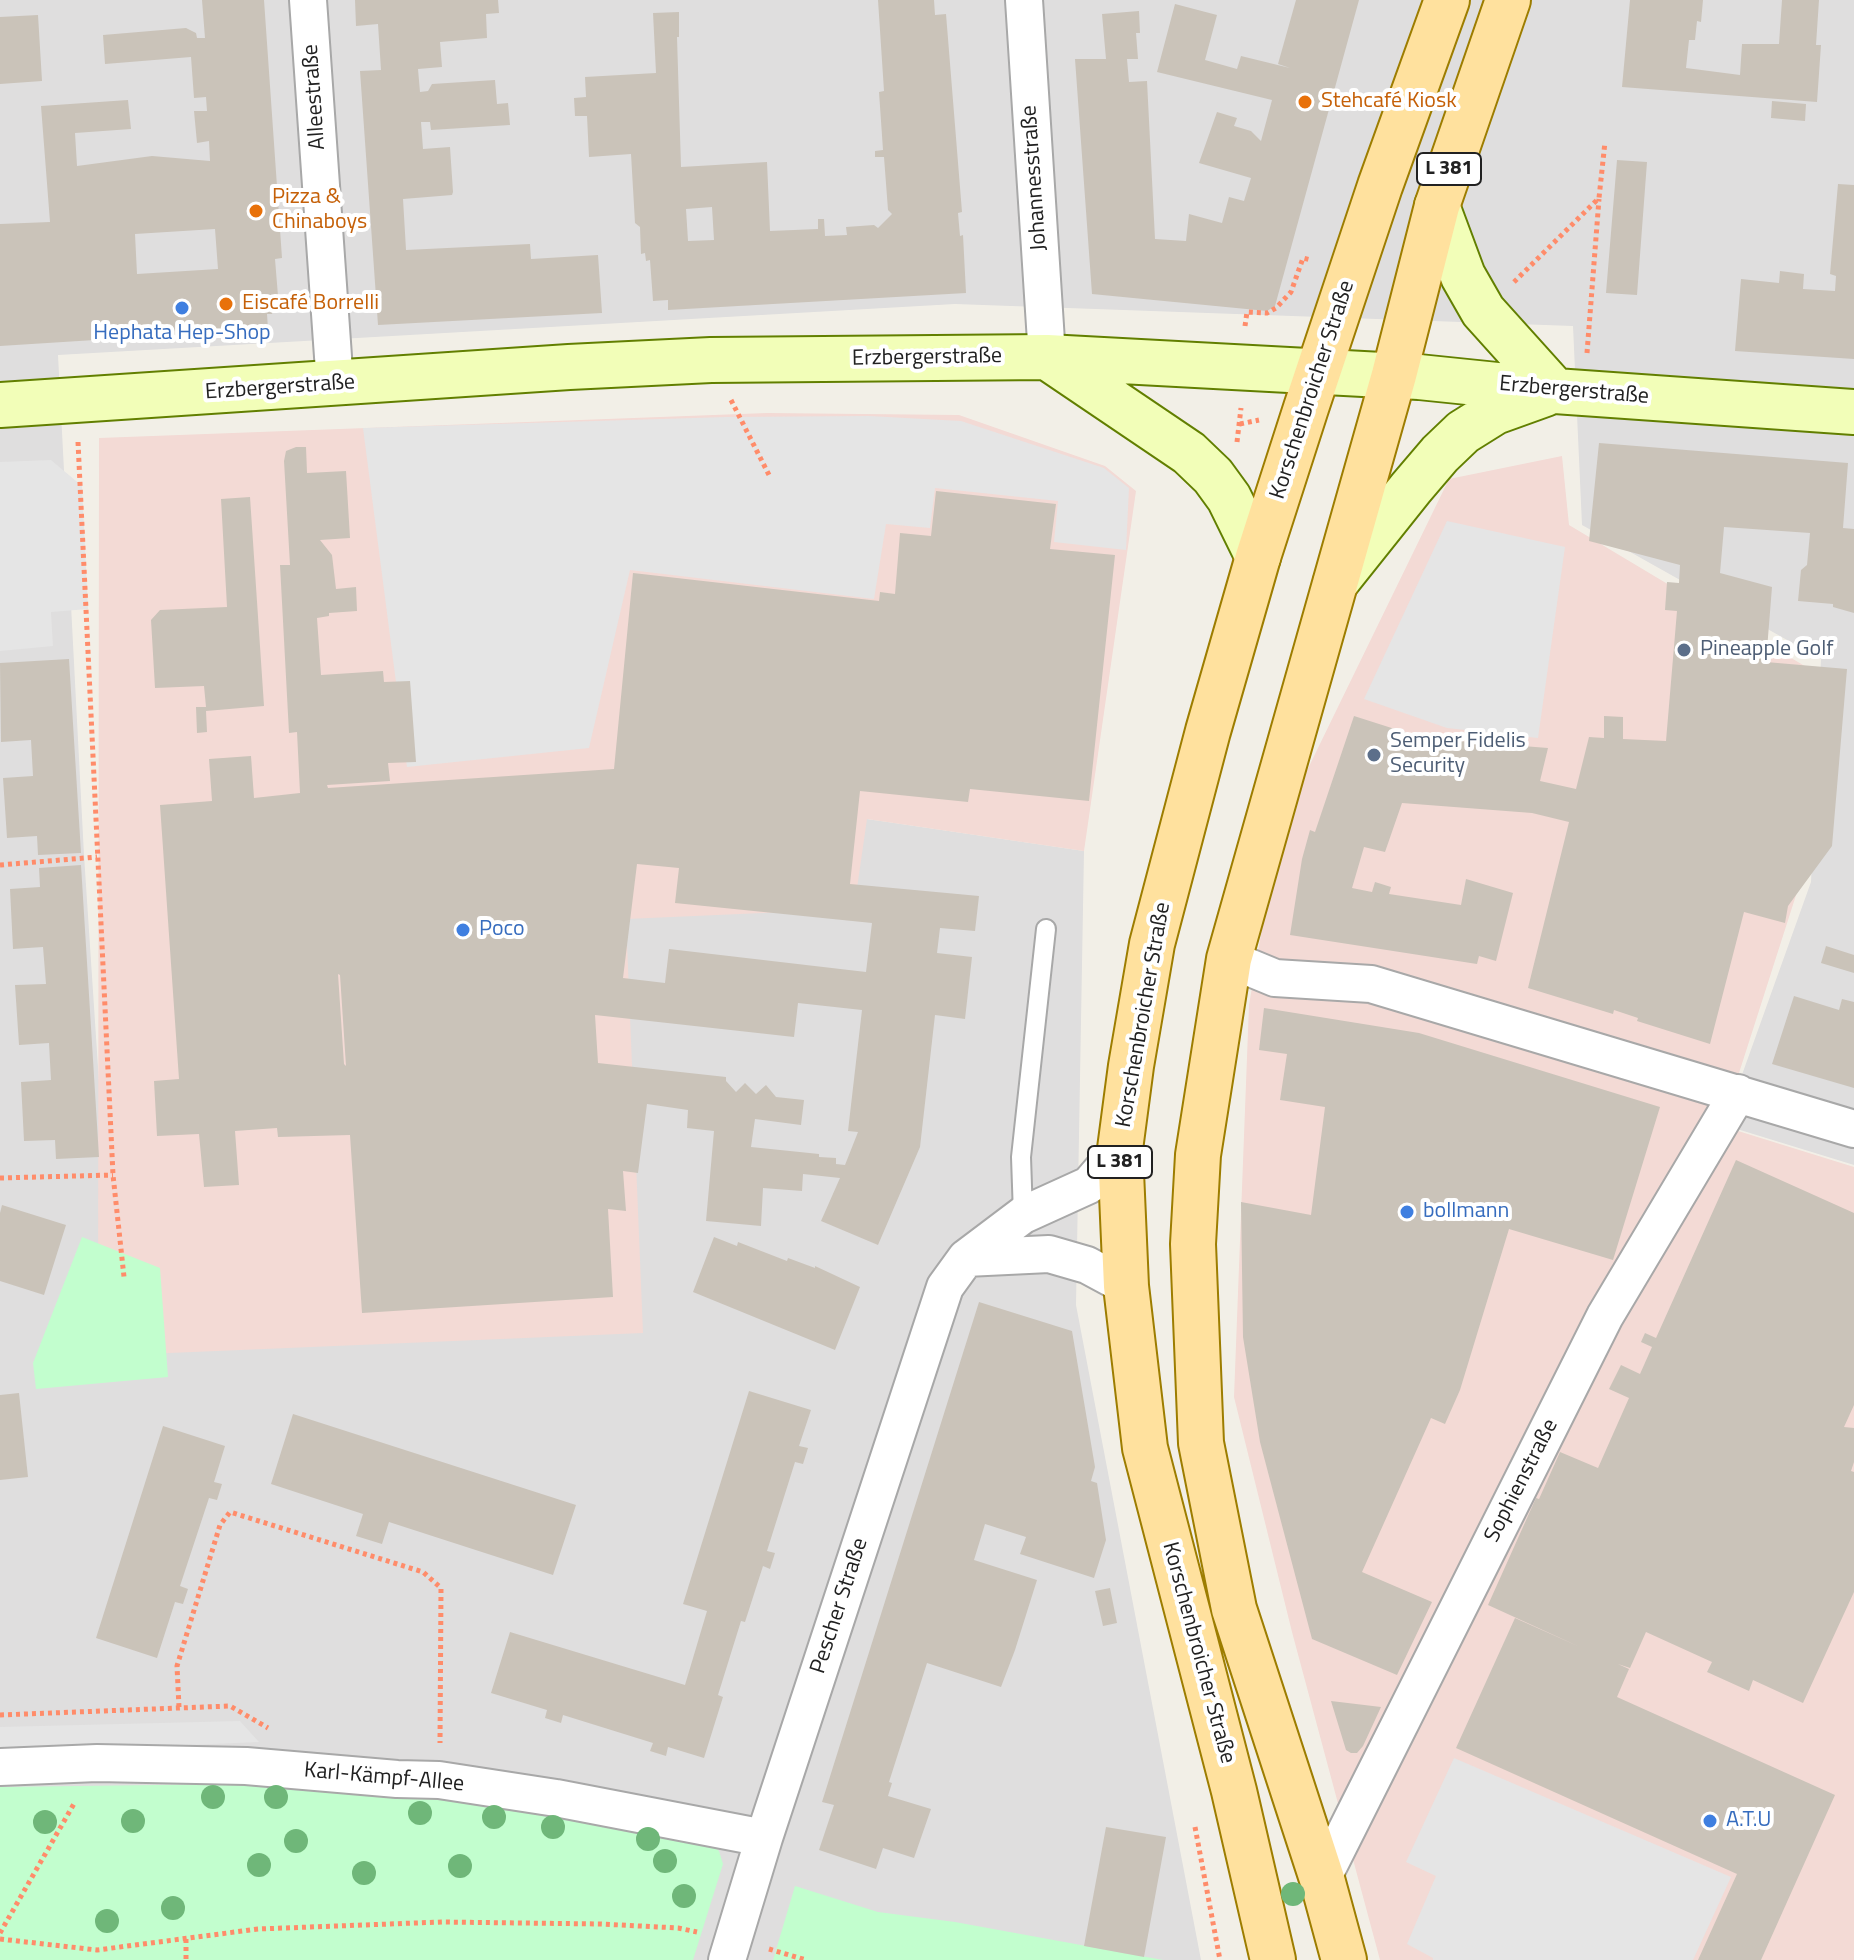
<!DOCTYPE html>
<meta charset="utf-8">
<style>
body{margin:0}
canvas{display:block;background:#f2efe7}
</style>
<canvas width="1854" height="1960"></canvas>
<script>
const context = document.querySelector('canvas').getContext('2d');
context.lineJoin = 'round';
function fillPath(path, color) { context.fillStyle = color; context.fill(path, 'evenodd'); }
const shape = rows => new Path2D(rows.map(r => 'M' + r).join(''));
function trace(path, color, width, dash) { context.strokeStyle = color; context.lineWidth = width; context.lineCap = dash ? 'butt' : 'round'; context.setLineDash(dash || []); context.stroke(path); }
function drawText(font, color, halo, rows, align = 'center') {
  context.font = font + ' "Titillium Web",sans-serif'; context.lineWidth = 8; context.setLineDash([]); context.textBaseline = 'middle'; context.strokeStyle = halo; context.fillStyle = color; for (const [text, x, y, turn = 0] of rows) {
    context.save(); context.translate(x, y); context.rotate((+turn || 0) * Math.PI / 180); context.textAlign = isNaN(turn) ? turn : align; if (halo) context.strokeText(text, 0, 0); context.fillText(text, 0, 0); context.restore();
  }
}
fillPath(shape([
 [0,0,1854,0,1854,1165,1724,1125,1811,882,1821,659,1582,525,1573,326,955,304,58,355,84,855,104,1158,626,919,867,819,1084,851,1076,1305,1201,1960,0,1960]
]), '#dfdede');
fillPath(shape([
 [767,413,959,415,1105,466,1136,491,1084,851,867,819,854,909,626,919,643,1333,98,1356,99,438],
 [1562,456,1569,525,1813,671,1798,889,1722,1126,1854,1167,1854,1960,1380,1960,1292,1632,1234,1397,1249,1005,1279,828,1449,479]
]), '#f3dad5');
fillPath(shape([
 [82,1237,160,1268,168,1377,36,1389,33,1363],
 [236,1784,427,1795,708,1840,719,1851,723,1864,693,1960,0,1960,0,1787],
 [795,1886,878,1912,955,1922,1163,1960,773,1960]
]), '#c2fece');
fillPath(shape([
 [869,416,961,421,1104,468,1129,488,1126,550,1054,542,1058,501,935,488,930,528,886,524,874,599,630,570,589,748,407,767,363,428,727,417],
 [51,460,82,486,88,609,51,612,53,646,0,651,0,462],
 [1447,521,1565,547,1538,738,1447,728,1364,699],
 [240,1721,259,1742,0,1753,0,1727],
 [1454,1758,1731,1877,1693,1960,1433,1960,1433,1958,1407,1944,1436,1876,1406,1862]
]), '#e5e5e5');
fillPath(shape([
 [202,0,264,0,282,258,275,259,278,296,272,314,267,314,268,329,0,346,0,224,50,222,41,106,128,100,131,129,75,133,77,166,152,156,210,161,209,141,197,143,194,111,207,111,206,97,194,98,191,57,105,64,103,35,186,28,196,33,197,38,205,38],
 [215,229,218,269,137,274,135,234],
 [355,0,498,0,499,13,486,14,487,38,440,42,442,67,418,69,420,92,428,91,432,84,495,80,497,104,508,103,510,125,431,130,430,122,421,122,423,149,450,147,453,192,452,195,403,199,406,250,530,244,531,259,598,255,602,313,378,325,360,71,381,70,378,24,356,26],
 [878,0,934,0,935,15,946,14,962,212,958,213,960,236,963,235,966,293,668,310,668,300,653,301,650,260,646,261,645,253,641,254,640,227,635,223,631,154,589,157,587,116,575,116,574,98,586,97,585,77,656,73,653,13,679,12,679,37,677,37,681,167,767,162,770,231,818,229,818,219,824,219,825,236,847,235,846,227,874,225,878,228,892,214,888,210,884,157,875,157,875,151,883,150,879,92,884,91],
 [712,207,714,240,688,241,686,209],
 [1296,0,1359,0,1275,306,1267,311,1092,294,1075,59,1106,59,1102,14,1139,11,1140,33,1136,33,1138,59,1127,59,1129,82,1147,81,1155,239,1186,241,1189,214,1222,223,1229,197,1244,201,1251,178,1199,163,1217,112,1237,118,1234,126,1251,131,1261,141,1272,100,1157,72,1175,4,1217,15,1205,60,1237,69,1241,56,1290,68,1278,64],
 [1630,0,1703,0,1701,22,1697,21,1695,40,1689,40,1686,68,1740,75,1742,44,1779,44,1782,0,1819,0,1816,45,1821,45,1817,102,1622,87],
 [38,15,42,81,0,84,0,17],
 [1772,101,1806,104,1805,121,1771,118],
 [1617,160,1647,162,1637,295,1606,293],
 [1838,184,1854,185,1854,359,1735,351,1741,279,1779,283,1780,271,1804,274,1803,289,1835,291,1836,276,1830,274],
 [1599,443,1848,463,1843,528,1854,529,1854,613,1833,607,1833,604,1798,601,1801,570,1807,565,1810,533,1724,527,1720,573,1772,587,1766,662,1847,669,1832,846,1788,906,1785,923,1744,912,1710,1044,1637,1021,1638,1018,1614,1010,1613,1014,1528,988,1569,822,1532,813,1402,803,1385,852,1364,847,1352,888,1372,892,1375,882,1391,887,1389,894,1461,905,1466,879,1513,893,1496,961,1479,956,1477,964,1290,935,1302,859,1310,830,1315,832,1354,716,1423,738,1423,741,1446,743,1446,740,1548,748,1540,781,1576,789,1589,737,1604,738,1604,716,1623,717,1623,739,1666,741,1677,611,1665,610,1667,582,1679,583,1680,565,1589,541],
 [296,447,306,447,307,473,346,471,350,538,320,540,332,555,336,589,356,587,357,611,329,613,329,616,317,618,321,675,383,671,384,682,410,681,416,762,388,763,390,781,327,785,328,788,614,769,633,573,879,601,880,592,895,594,900,533,931,536,936,491,1056,504,1050,549,1115,555,1089,801,970,789,968,802,860,791,850,884,979,896,975,931,940,928,937,953,972,957,965,1019,935,1015,920,1147,878,1245,821,1221,840,1178,803,1174,802,1191,763,1188,761,1226,706,1221,714,1131,687,1128,688,1110,647,1104,638,1173,623,1171,626,1211,608,1209,613,1297,362,1313,350,1135,278,1137,277,1128,235,1131,239,1185,204,1187,199,1134,157,1136,154,1081,179,1079,160,805,212,801,209,759,251,756,254,798,300,793,297,732,289,733,280,565,290,565,284,461,286,451],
 [637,864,679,868,675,903,872,923,866,972,669,949,665,983,623,978],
 [338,974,340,975,346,1066,344,1064],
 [798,1003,862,1010,848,1131,858,1132,845,1165,836,1164,836,1158,819,1157,819,1154,751,1147,755,1119,801,1125,804,1100,776,1097,766,1085,756,1094,745,1083,736,1092,726,1081,726,1077,598,1063,595,1015,794,1037],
 [250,497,264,706,206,711,207,732,197,733,196,707,206,707,204,686,155,688,151,620,160,610,227,607,221,499],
 [69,659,81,853,38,855,37,836,7,838,3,778,33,776,31,740,1,742,0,663],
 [81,865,99,1157,56,1159,55,1140,24,1141,21,1082,51,1080,50,1062,49,1043,19,1045,15,985,46,984,43,947,13,949,10,889,40,887,39,868],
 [1826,946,1854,955,1854,973,1821,963],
 [1794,996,1839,1010,1842,999,1854,1002,1854,1088,1772,1064],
 [1264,1008,1419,1033,1660,1107,1613,1260,1509,1229,1460,1390,1445,1424,1431,1418,1362,1572,1432,1602,1397,1675,1312,1639,1260,1442,1243,1337,1241,1202,1311,1215,1325,1107,1280,1100,1287,1054,1259,1050],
 [1736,1160,1854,1213,1854,1405,1844,1427,1854,1428,1854,1462,1851,1471,1854,1472,1854,1592,1803,1703,1753,1680,1749,1691,1707,1672,1712,1662,1646,1632,1630,1668,1618,1664,1629,1669,1617,1697,1835,1795,1761,1960,1698,1960,1737,1874,1456,1748,1515,1618,1580,1647,1488,1605,1536,1498,1539,1499,1560,1452,1598,1468,1629,1398,1609,1389,1621,1365,1640,1374,1652,1347,1641,1342,1645,1333,1656,1338],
 [2,1205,66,1225,44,1295,0,1281,0,1213],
 [714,1237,737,1246,738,1242,787,1261,788,1258,815,1268,815,1266,860,1287,835,1350,693,1292],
 [979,1302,1072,1331,1095,1467,1091,1481,1097,1483,1106,1540,1094,1578,1020,1554,1026,1537,985,1524,974,1560,1037,1580,1015,1650,1001,1687,927,1663,889,1782,892,1783,888,1796,931,1809,914,1858,883,1848,876,1869,819,1850,834,1805,822,1802],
 [749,1391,811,1410,799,1446,808,1448,803,1464,795,1462,767,1551,775,1553,770,1569,763,1566,745,1622,741,1621,718,1695,723,1697,704,1758,668,1747,666,1756,650,1751,653,1743,563,1715,561,1723,545,1718,547,1710,491,1693,510,1632,685,1685,707,1611,683,1604],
 [19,1393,28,1477,0,1480,0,1395],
 [293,1414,576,1505,553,1575,389,1522,382,1544,356,1536,363,1514,271,1484],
 [163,1426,225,1446,214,1482,222,1484,217,1500,209,1498,180,1586,188,1589,183,1604,175,1602,157,1658,96,1638],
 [1110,1588,1117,1623,1103,1626,1095,1591],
 [1331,1701,1381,1707,1363,1746,1357,1753,1351,1753,1346,1750],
 [1106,1827,1166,1837,1144,1957,1084,1946]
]), '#cac3b9');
const lane = shape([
 [1023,1215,1021,1157,1046,929]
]);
const street = shape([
 [308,0,335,385],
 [1024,0,1047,357],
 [1229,959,1275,978,1371,984,1854,1129],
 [966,1258,1049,1254,1087,1265,1126,1286],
 [0,1767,97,1763,246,1766,397,1779,439,1780,556,1798,764,1838],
 [1322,1879,1605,1316,1738,1093],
 [727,1960,764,1838,945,1287,966,1258,1023,1215,1089,1185,1120,1149]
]);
const secondary = shape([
 [1437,206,1463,276,1483,311,1555,391],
 [1047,357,1189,453,1213,476,1229,498,1258,557],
 [0,405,569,367,711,360,1047,357,1419,377,1555,391,1854,412],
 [1336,582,1411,488,1440,454,1463,432,1495,412,1545,394]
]);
const primary = shape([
 [1273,1960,1234,1791,1145,1448,1126,1286,1120,1149,1131,1066,1152,944,1208,731,1258,557,1306,408,1380,186,1447,0],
 [1344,1960,1322,1879,1234,1609,1201,1443,1193,1244,1198,1155,1229,959,1394,375,1437,206,1508,0]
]);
trace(lane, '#a8a8a8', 22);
trace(street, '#a8a8a8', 40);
trace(secondary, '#627f00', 48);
trace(primary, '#9d7d00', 48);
trace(shape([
 [1514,282,1599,198,1605,142],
 [1245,326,1247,312,1267,313,1276,308,1291,292,1303,258,1311,260],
 [1587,353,1599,199],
 [731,400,769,475],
 [1240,424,1259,420],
 [78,442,113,1175,124,1277],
 [1237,442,1241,408],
 [0,865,97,857],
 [0,1178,113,1175],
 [179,1707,177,1666,220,1525,230,1512,423,1572,441,1588,440,1743],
 [0,1715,230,1706,268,1728],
 [1195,1827,1220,1960],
 [0,1933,75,1802],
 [0,1939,97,1950,258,1929,442,1922,601,1924,678,1928,697,1932],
 [186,1939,186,1960],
 [769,1949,806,1960]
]), '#ff8c6a', 5, [4, 4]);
trace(lane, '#fff', 18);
trace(street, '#fff', 36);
trace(secondary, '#f2feb8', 44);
trace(primary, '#ffe19e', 44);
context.fillStyle = '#6fb779';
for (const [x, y] of [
 [213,1797],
 [276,1797],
 [420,1813],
 [494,1817],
 [133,1821],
 [45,1822],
 [553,1827],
 [648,1839],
 [296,1841],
 [665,1861],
 [259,1865],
 [460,1866],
 [364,1873],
 [1293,1894],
 [684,1896],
 [173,1908],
 [107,1921]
]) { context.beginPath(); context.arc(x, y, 12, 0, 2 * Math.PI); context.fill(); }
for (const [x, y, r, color] of [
 [1305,102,8,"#e8710a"],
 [256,211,8,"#e8710a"],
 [226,304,8,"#e8710a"],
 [182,308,8,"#3f7fe0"],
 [1684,650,8,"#5c6f8a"],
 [1374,755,8,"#5c6f8a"],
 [463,930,8,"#3f7fe0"],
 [1407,1212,8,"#3f7fe0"],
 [1710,1821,8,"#3f7fe0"]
]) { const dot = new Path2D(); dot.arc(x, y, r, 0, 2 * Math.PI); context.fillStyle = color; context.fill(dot); trace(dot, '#fff', 3); }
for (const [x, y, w] of [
 [1449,169,64],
 [1120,1162,64]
]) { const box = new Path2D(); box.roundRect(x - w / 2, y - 16, w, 32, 6); context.fillStyle = '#fff'; context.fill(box); trace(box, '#212121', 2); }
drawText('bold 20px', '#212121', null, [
 ["L 381",1449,169],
 ["L 381",1120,1162]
]);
drawText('22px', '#212121', '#fff', [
 ["Alleestraße",315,97,-94],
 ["Johannesstraße",1035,178,-94],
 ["Erzbergerstraße",927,358,-1],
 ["Erzbergerstraße",280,388,-4],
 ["Korschenbroicher Straße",1313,390,-72],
 ["Erzbergerstraße",1574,391,5],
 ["Korschenbroicher Straße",1144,1015,-80],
 ["Sophienstraße",1522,1481,-63],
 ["Pescher Straße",840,1606,-72],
 ["Korschenbroicher Straße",1198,1653,75],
 ["Karl-Kämpf-Allee",384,1778,5]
]);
drawText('22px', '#c56008', '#fff', [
 ["Stehcafé Kiosk",1321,102],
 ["Pizza &",272,198],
 ["Chinaboys",272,223],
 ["Eiscafé Borrelli",242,304]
], 'left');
drawText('22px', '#366cbe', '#fff', [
 ["Hephata Hep-Shop",182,334,"center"],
 ["Poco",479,930],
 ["bollmann",1423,1212],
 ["A.T.U",1726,1821]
], 'left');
drawText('22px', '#4e5e75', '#fff', [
 ["Pineapple Golf",1700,650],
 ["Semper Fidelis",1390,742],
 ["Security",1390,767]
], 'left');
</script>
